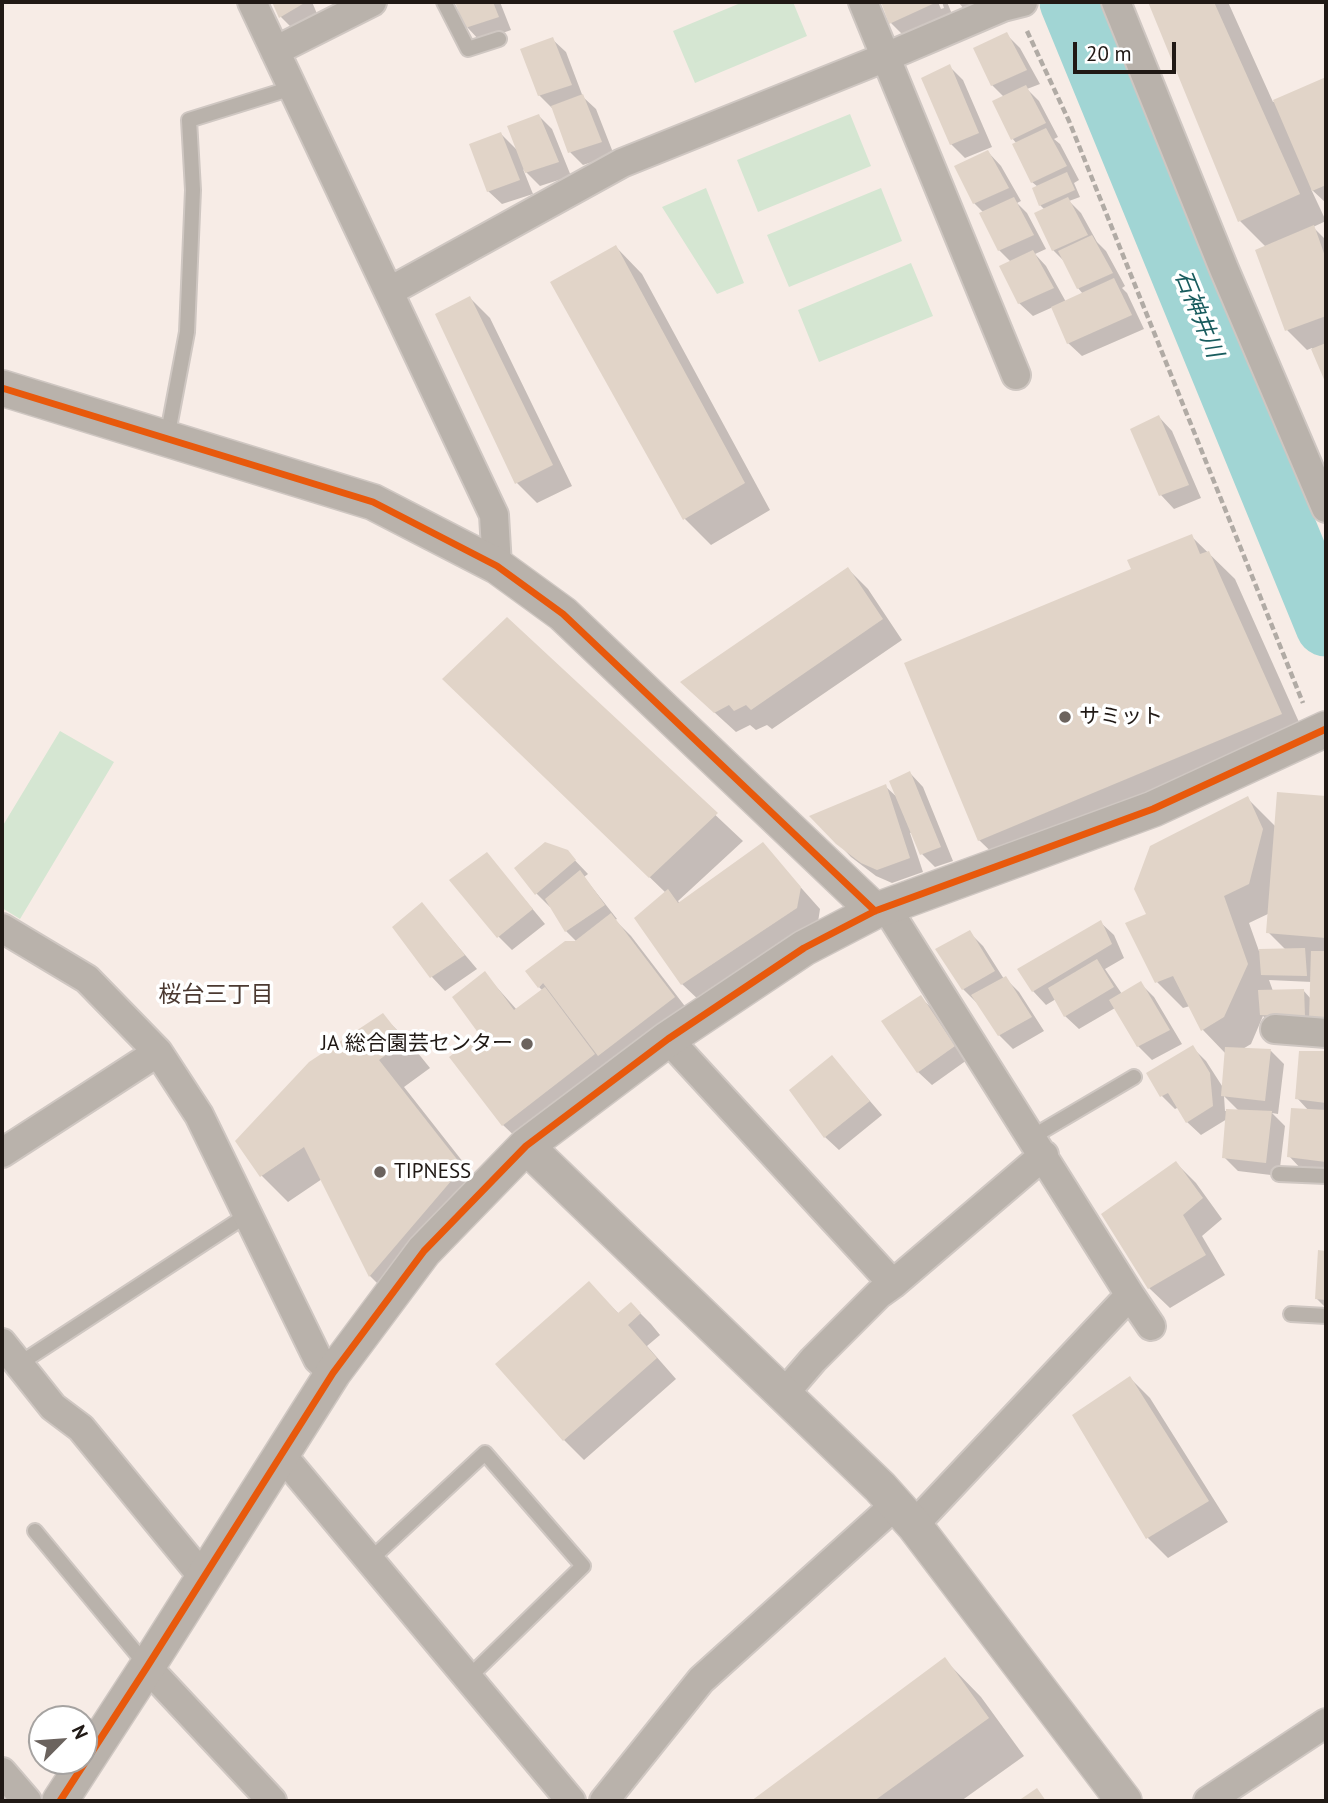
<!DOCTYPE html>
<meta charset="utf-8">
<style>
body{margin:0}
#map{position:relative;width:1328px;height:1803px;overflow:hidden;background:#f7ece6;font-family:"PT Sans",sans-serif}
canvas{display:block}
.frame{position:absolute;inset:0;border:4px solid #201915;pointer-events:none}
.north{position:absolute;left:28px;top:1705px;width:70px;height:70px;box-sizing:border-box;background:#fff;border:2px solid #a6a3a1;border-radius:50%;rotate:65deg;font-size:19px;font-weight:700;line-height:28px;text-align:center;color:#201915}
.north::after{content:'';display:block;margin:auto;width:24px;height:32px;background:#6b635e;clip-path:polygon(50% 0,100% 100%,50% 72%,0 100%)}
.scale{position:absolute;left:1073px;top:42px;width:103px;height:32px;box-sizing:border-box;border:4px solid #201915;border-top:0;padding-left:9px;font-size:21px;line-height:24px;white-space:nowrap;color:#201915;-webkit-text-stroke:5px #fff;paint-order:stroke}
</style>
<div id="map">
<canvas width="1328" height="1803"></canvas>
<div class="frame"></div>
<div class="north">N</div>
<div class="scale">20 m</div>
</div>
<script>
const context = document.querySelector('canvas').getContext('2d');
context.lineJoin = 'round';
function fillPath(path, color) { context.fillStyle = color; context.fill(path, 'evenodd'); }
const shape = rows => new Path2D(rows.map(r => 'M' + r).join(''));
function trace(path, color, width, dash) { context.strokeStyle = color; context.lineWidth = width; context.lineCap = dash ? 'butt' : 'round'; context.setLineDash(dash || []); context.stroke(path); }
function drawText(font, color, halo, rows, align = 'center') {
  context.font = font + ' "PT Sans","Noto Sans JP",sans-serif'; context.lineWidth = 7; context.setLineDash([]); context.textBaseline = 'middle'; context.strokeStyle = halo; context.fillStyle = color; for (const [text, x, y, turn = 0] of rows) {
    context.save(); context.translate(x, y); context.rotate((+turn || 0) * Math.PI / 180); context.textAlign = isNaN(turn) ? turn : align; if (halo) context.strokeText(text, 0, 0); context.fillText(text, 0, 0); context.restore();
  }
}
fillPath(shape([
 [743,2,793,2,807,36,695,83,673,31],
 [850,114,871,166,758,212,737,160],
 [706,188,744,283,717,294,662,207],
 [881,188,902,241,789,287,767,235],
 [911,263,933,316,819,362,798,310],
 [60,731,114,762,20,919,2,908,2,827]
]), '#d5e6d2');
fillPath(shape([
 [274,2,312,2,318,16,294,30,281,17],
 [457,2,500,2,511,30,480,41,467,27],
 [882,2,938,2,941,9,944,8,942,2,947,2,952,14,904,36,891,23],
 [958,2,1010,2,974,20],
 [1149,2,1228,2,1273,102,1326,79,1326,203,1311,189,1326,221,1313,227,1326,240,1326,379,1312,348,1307,350,1287,330,1266,247,1240,221],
 [1006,34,1020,48,1040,84,1027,89,1039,101,1058,137,1054,139,1060,144,1079,180,1074,183,1080,197,1069,201,1081,213,1097,242,1106,251,1125,286,1122,288,1127,293,1144,329,1082,356,1068,343,1053,307,1033,316,1019,303,1011,262,999,250,984,213,974,203,988,152,1001,166,1021,201,1017,203,1027,213,1046,249,1035,254,1046,266,1066,302,1083,294,1078,288,1066,263,1053,250,1045,210,1040,205,1038,187,1032,182,1017,144,1012,138,1004,97,992,85,975,49],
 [552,39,566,52,583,97,596,109,614,155,583,165,570,152,554,110,539,95],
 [949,66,963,80,992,147,965,158,951,144],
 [539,116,552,129,571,176,540,186,523,169,533,194,502,204,488,191,501,134,519,152],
 [616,247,642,274,770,510,711,545,685,519],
 [470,298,490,318,572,486,537,503,517,483],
 [1159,417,1172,431,1201,498,1174,509,1161,495,1133,430],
 [1191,536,1235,579,1307,740,1006,866,979,840,1133,570],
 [848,569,868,589,902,640,772,729,767,725,756,730,750,725,736,732,703,702],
 [507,619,743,841,678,901,680,904,763,845,820,909,817,929,703,1004,682,984,666,893,471,705],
 [910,773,923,787,953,861,935,867,922,854,913,832,910,833,923,872,892,883,876,876,851,857,812,816,885,786,899,799],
 [1279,794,1326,798,1326,1033,1268,1021,1263,1016,1251,1044,1241,1050,1271,1051,1284,1064,1278,1114,1272,1113,1285,1126,1279,1176,1238,1171,1224,1157,1227,1119,1201,1135,1187,1122,1179,1107,1175,1109,1161,1095,1192,1047,1206,1061,1224,1089,1226,1054,1203,1030,1190,1006,1183,1008,1157,982,1148,915,1247,798,1276,827],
 [1270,913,1268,932,1286,950,1259,951,1249,923],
 [1269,980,1312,982,1311,999,1303,990,1273,991],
 [1224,1096,1239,1111,1225,1111],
 [567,852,588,874,584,877,617,919,615,920,631,936,694,1018,524,1145,503,1125,482,1034,485,974,517,1010,543,991,539,987,578,943,566,931,551,905,550,907,536,893],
 [487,854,545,924,512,950,498,936],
 [422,904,477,969,445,991,432,977,394,927],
 [1100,922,1114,935,1124,958,1105,969,1122,994,1140,983,1154,997,1182,1044,1152,1060,1138,1046,1115,1008,1079,1029,1065,1016,1056,999,1046,1005,1033,991],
 [970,933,983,946,1004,979,1006,979,1019,992,1044,1031,1013,1049,999,1035,977,1003,963,989],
 [921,998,935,1011,967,1060,932,1085,918,1072],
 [383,1016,409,1042,430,1068,404,1087,489,1195,396,1302,370,1276,322,1179,288,1202,261,1175],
 [1301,1052,1326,1053,1326,1173,1302,1170,1289,1156,1309,1111,1297,1098],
 [832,1057,882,1115,839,1150,825,1137],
 [1176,1163,1196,1183,1222,1219,1202,1236,1225,1275,1170,1308,1149,1288],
 [1319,1252,1326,1253,1326,1308,1316,1298],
 [589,1283,619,1314,631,1304,651,1324,660,1335,647,1346,676,1379,584,1460,564,1440],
 [1130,1378,1150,1398,1228,1522,1168,1558,1148,1538],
 [945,1660,981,1697,1024,1756,961,1801,754,1801]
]), '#0003');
trace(shape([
 [1070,2,1326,626]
]), '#a1d5d4', 61);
fillPath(shape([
 [272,2,306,2,279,18],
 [455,2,493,2,499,17,465,28],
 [881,2,937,2,889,24],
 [1148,2,1214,2,1300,194,1238,222],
 [1007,32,1027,70,991,86,973,48],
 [553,37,572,85,538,96,520,49],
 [950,64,979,133,950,145,921,78],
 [1326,77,1326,185,1312,191,1273,100],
 [1026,85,1046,123,1011,140,992,101],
 [583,94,602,142,568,153,551,106],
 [539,114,559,162,525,173,507,126],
 [1046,128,1067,166,1031,183,1012,144],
 [501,132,520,180,487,192,469,144],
 [988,150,1009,188,973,204,954,166],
 [1067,172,1075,190,1039,206,1032,188],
 [1014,197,1034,235,998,251,979,213],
 [1068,197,1088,235,1052,251,1034,213],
 [1314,225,1326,259,1326,316,1285,331,1255,250],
 [1092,235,1113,273,1077,289,1058,251],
 [616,245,745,483,683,520,550,282],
 [1033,250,1054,288,1018,304,999,266],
 [1114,278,1132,315,1067,344,1051,307],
 [470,296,553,465,515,484,435,314],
 [1326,343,1326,384,1311,349],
 [1159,415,1189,485,1159,496,1130,429],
 [1192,534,1200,554,1209,551,1282,714,978,841,904,663,1131,569,1127,560],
 [848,567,883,619,751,710,746,705,734,711,729,705,714,713,680,682],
 [507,617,718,813,649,878,442,679],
 [910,771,941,847,920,855,889,781],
 [886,784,910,858,877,870,861,863,836,844,809,816],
 [1277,792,1326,796,1326,938,1266,933],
 [1248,796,1263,829,1249,884,1224,896,1248,964,1224,1017,1201,1031,1173,976,1155,983,1125,923,1146,914,1134,889,1150,846],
 [545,842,568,850,576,860,535,895,514,868],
 [763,842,801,887,797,908,681,985,634,918,668,889,678,903],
 [487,852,533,909,497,938,449,880],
 [580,870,605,905,565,932,545,899],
 [422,902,465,955,430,978,392,927],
 [611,913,675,997,598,1056,543,983,538,988,525,971,565,941,575,941],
 [1101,920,1112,944,1032,992,1017,969],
 [970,930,995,971,962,990,935,949],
 [1305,948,1307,976,1261,975,1259,949],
 [1311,951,1326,951,1326,1021,1309,1020],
 [1097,959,1114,987,1064,1017,1048,988],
 [485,971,514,1010,545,987,595,1054,502,1126,449,1057,479,1034,452,997],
 [1006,976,1032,1017,998,1036,971,995],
 [1141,981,1170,1030,1137,1047,1109,1000],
 [1304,989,1305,1017,1260,1015,1258,990],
 [921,995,955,1046,917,1073,881,1021],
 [383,1013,405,1041,379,1060,463,1167,369,1277,304,1147,260,1177,235,1141,309,1062],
 [1193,1045,1210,1073,1213,1106,1186,1123,1168,1093,1160,1097,1146,1073],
 [1225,1047,1271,1049,1265,1101,1221,1096],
 [1299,1051,1326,1051,1326,1103,1295,1099],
 [832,1055,870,1101,824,1138,789,1090],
 [1291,1108,1326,1110,1326,1162,1287,1157],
 [1226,1109,1272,1111,1266,1163,1222,1158],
 [1176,1161,1203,1198,1183,1215,1206,1255,1148,1289,1101,1214],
 [1318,1250,1326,1251,1326,1300,1315,1299],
 [589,1281,618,1313,631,1302,641,1313,628,1325,657,1358,563,1441,495,1364],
 [1130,1376,1209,1501,1146,1539,1072,1415],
 [945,1657,989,1718,874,1801,751,1801],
 [1037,1788,1046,1801,1018,1801]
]), '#e1d4c8');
const service = shape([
 [444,2,468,49,499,39],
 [167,438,187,332,193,190,189,120,292,88],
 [1032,1137,1134,1077],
 [1279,1174,1326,1176],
 [1291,1314,1326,1316],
 [19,1364,247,1215],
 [35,1531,147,1666],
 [370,1560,485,1453,583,1566,468,1678]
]);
const minor = shape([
 [252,2,494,515,497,566],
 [863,2,1016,375],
 [1116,2,1224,269,1326,508],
 [275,51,372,2],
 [390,291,622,163,886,57,1003,7,1023,2],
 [886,907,1130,1295,914,1525],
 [2,928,87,979,158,1052,199,1115,318,1359,333,1373],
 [1275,1029,1326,1033],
 [668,1039,893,1284],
 [2,1153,158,1052],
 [1130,1295,1151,1326],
 [2,1343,53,1407,81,1428,204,1578],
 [783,1395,813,1360,879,1294,893,1284,1044,1155],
 [281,1454,571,1801],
 [147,1667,272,1801],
 [2,1772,27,1801],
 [604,1801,701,1680,895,1505],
 [1208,1801,1326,1723]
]);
const tertiary = shape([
 [2,388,373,502,497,566,563,614,875,911],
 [526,1146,880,1487,914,1525,1124,1801],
 [60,1801,147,1667,333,1373,424,1251,526,1146,668,1039,804,948,875,911,1153,809,1326,729]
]);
trace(service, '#cfc7c2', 18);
trace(minor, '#cfc7c2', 32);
trace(tertiary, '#cfc7c2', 38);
trace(shape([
 [1027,31,1069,121,1303,703]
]), '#b1aba5', 4.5, [7, 3.5]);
trace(service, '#b9b2ab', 14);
trace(minor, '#b9b2ab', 28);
trace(tertiary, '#b9b2ab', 35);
trace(shape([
 [2,388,373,502,497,566,563,614,875,911],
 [60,1801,147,1667,333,1373,424,1251,526,1146,668,1039,804,948,875,911,1153,809,1326,729]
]), '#e8590c', 7);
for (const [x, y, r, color] of [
 [1065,717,7,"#6b635e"],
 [527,1044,7,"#6b635e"],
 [380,1172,7,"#6b635e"]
]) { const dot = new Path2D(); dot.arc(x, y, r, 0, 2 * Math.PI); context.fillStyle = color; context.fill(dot); trace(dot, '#fff', 2.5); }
drawText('21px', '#201915', '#fff', [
 ["サミット",1079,717],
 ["JA 総合園芸センター",513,1044,"right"],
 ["TIPNESS",394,1172]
], 'left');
drawText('italic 23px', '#195c5e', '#fff', [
 ["石神井川",1198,314,68]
]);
drawText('23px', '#4b3931', '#fff', [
 ["桜台三丁目",216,995]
]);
</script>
